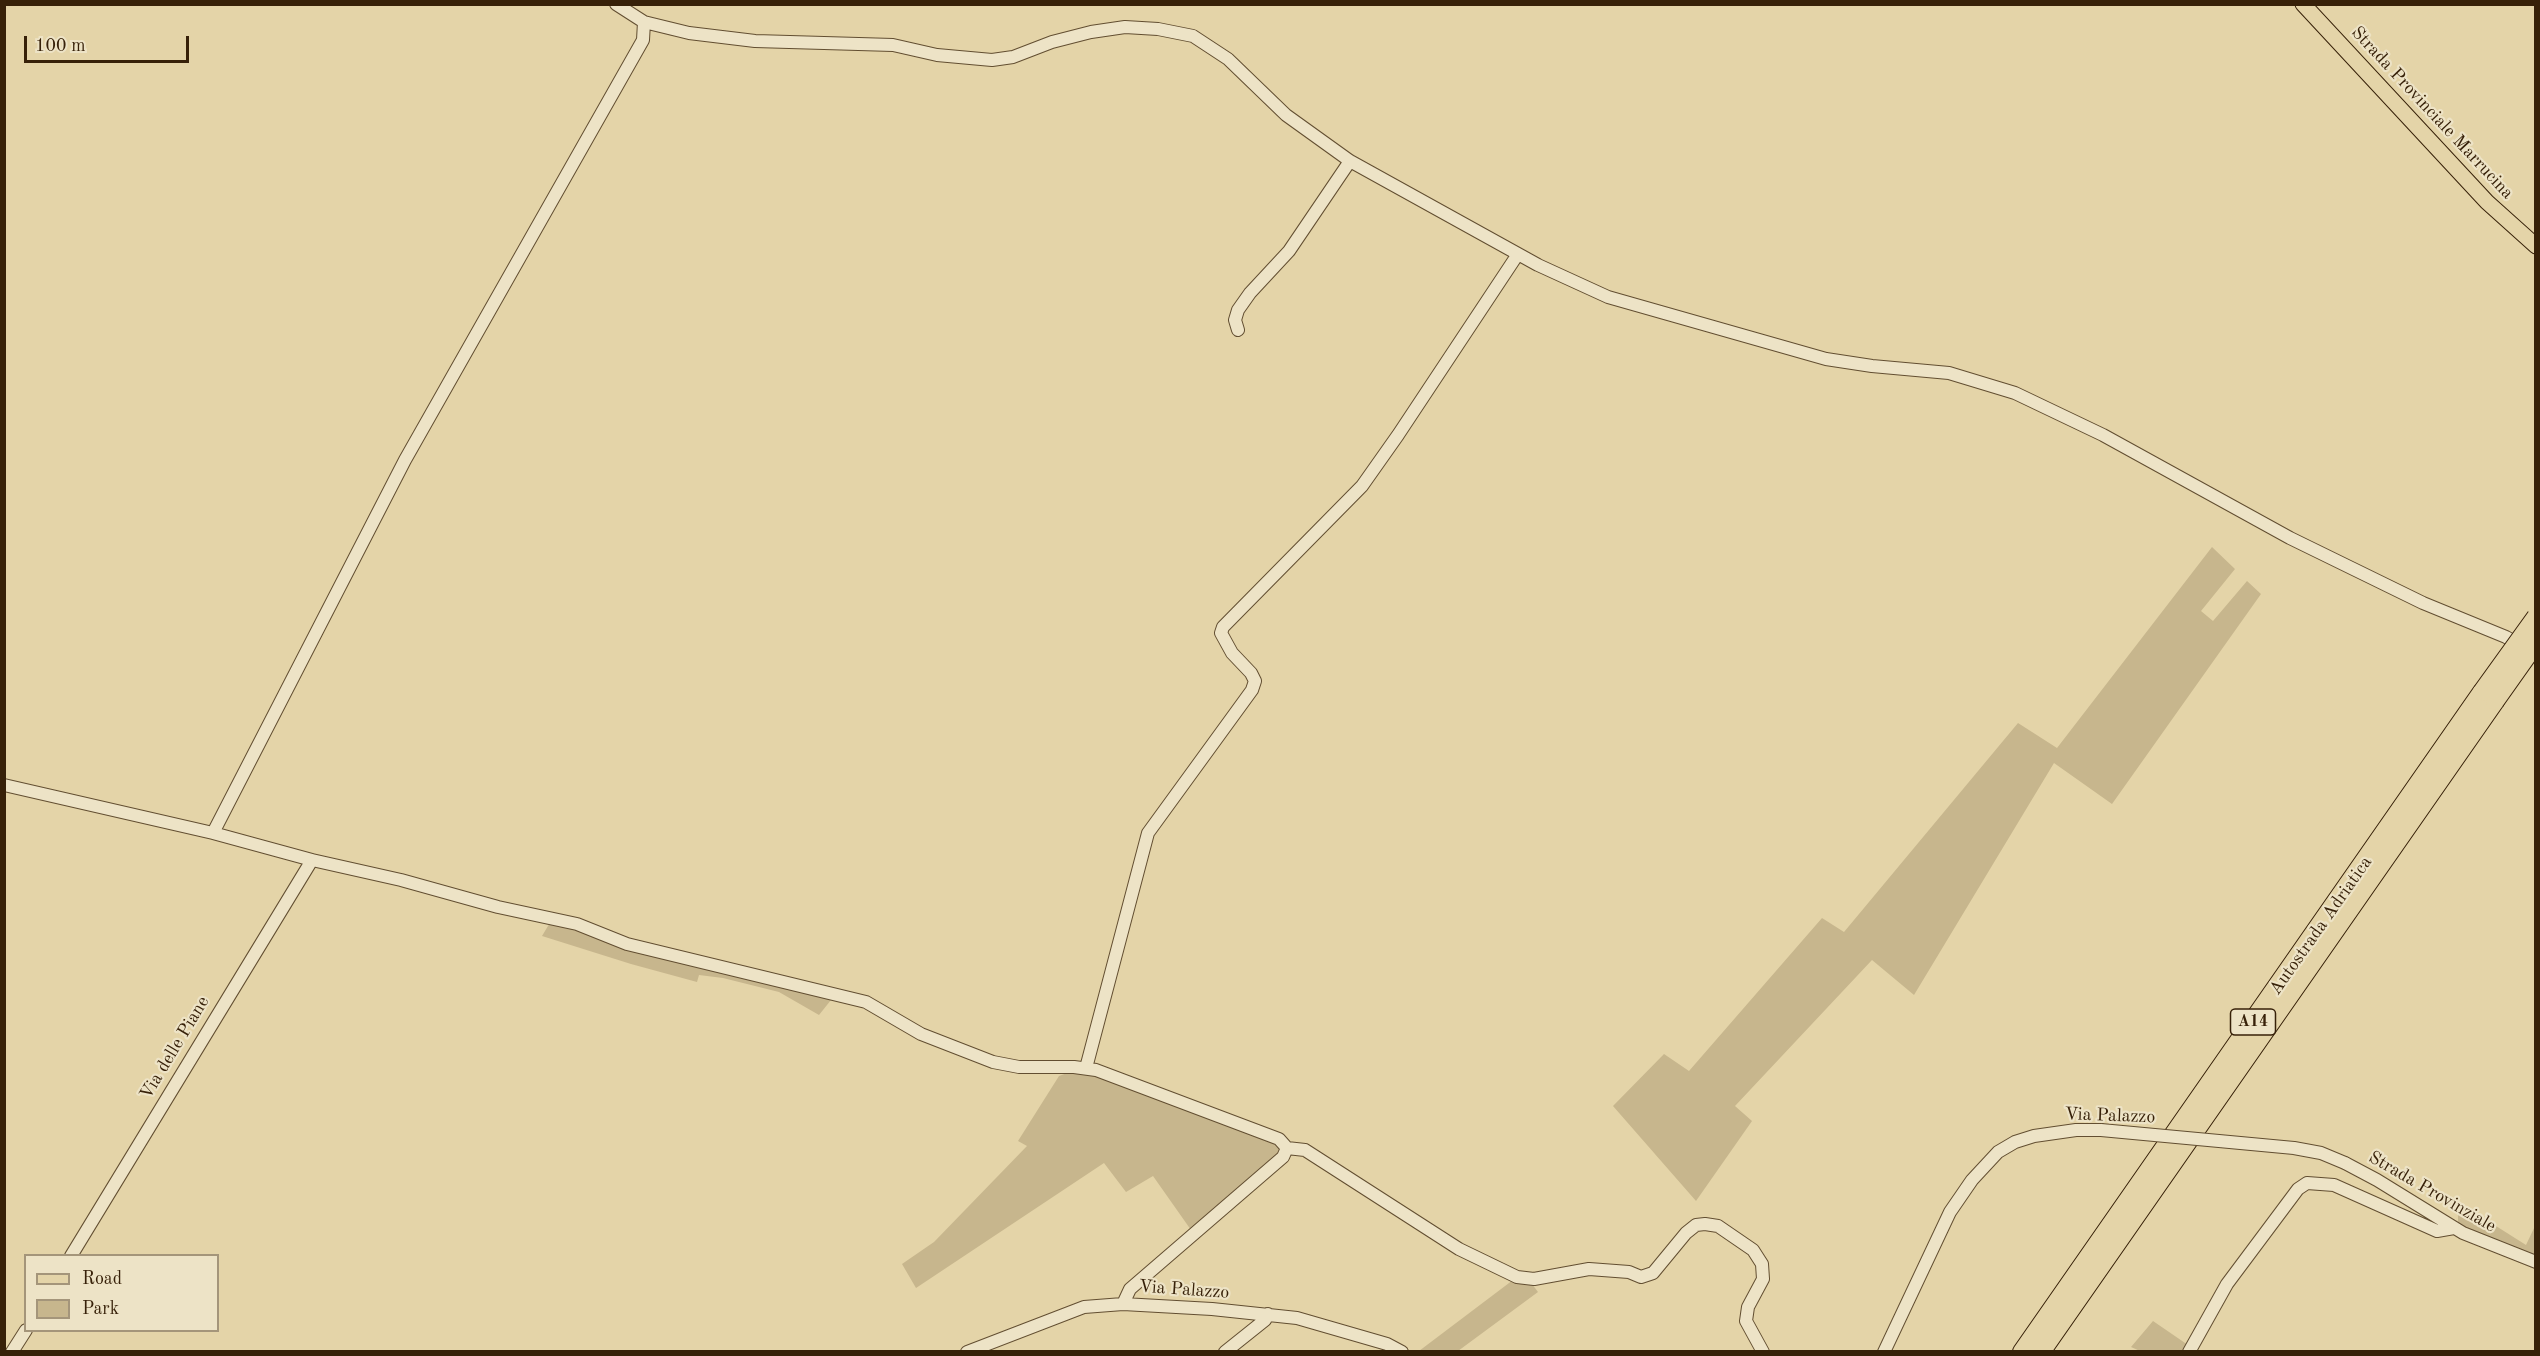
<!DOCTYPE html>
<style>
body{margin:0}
#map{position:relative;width:2540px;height:1356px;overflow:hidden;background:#e4d4a8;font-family:"Old Standard TT",serif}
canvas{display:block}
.frame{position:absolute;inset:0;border:6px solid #372109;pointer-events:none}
.legend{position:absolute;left:24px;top:1254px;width:195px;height:78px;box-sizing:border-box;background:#ede3c6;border:2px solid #a4957a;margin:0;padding:8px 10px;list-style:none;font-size:18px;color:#372109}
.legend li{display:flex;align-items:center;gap:12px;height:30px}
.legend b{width:30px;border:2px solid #a4957a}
.scale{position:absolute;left:24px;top:36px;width:165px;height:27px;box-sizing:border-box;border:3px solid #372109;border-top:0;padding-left:8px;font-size:18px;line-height:21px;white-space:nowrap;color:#372109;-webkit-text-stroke:4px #ede3c6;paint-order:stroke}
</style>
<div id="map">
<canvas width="2540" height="1356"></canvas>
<div class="frame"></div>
<ul class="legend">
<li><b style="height:8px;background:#e4d4a8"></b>Road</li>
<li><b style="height:16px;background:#c7b68d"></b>Park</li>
</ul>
<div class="scale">100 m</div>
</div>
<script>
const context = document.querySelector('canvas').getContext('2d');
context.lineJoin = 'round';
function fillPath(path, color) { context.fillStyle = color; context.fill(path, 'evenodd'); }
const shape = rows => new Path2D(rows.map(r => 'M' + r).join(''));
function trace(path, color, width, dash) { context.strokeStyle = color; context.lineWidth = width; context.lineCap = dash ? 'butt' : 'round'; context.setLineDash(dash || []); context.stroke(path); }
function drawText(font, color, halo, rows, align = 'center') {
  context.font = font + ' "Old Standard TT",serif'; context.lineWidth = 4.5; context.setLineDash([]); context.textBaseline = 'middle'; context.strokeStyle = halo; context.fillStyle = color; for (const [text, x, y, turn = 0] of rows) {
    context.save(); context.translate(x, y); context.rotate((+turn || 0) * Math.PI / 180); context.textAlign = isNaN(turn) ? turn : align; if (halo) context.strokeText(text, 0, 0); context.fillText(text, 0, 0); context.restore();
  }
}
fillPath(shape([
 [2212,547,2235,569,2201,611,2213,621,2247,581,2261,594,2112,804,2054,763,1914,995,1872,960,1735,1106,1752,1121,1696,1201,1613,1106,1664,1054,1689,1071,1822,918,1844,932,2018,723,2057,748],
 [551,921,835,995,819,1015,779,992,723,978,699,975,697,982,631,964,542,936],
 [1067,1073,1091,1074,1278,1144,1282,1153,1191,1230,1153,1176,1126,1192,1104,1163,916,1288,902,1264,934,1242,1027,1146,1018,1141,1059,1076],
 [2458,1202,2526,1245,2535,1226,2535,1257,2458,1224],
 [1513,1280,1532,1284,1538,1292,1458,1351,1419,1351],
 [2153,1321,2188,1345,2184,1352,2140,1351,2131,1347]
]), '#c7b68d');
const minor = shape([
 [616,4,644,22,689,33,755,41,893,45,937,55,992,60,1013,57,1052,42,1091,32,1125,27,1158,29,1193,36,1228,59,1286,115,1350,161,1538,265,1608,297,1826,359,1872,366,1949,373,2015,393,2103,435,2290,538,2423,603,2506,637,2523,647],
 [1238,330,1235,320,1238,310,1250,293,1289,251,1350,161],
 [4,785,213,833,312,860,401,880,498,907,577,924,627,944,866,1002,921,1034,993,1062,1019,1067,1074,1067,1096,1070,1279,1139,1287,1148,1283,1157,1130,1289,1123,1304],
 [213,833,405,460,643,40,644,22],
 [1086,1068,1148,833,1252,690,1255,681,1251,673,1232,653,1221,633,1223,627,1362,486,1398,435,1518,254],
 [1287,1148,1305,1150,1459,1249,1517,1277,1534,1279,1589,1269,1629,1272,1641,1277,1653,1273,1686,1233,1696,1225,1705,1224,1718,1226,1753,1250,1762,1264,1763,1279,1748,1307,1746,1321,1763,1352],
 [2345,1163,2377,1180,2463,1233,2536,1262],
 [71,1256,312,860],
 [12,1352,26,1330],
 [967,1352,1084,1307,1123,1304,1212,1309,1297,1318,1387,1344,1402,1352],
 [1225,1352,1265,1320,1268,1314],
 [1884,1352,1950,1212,1972,1180,1998,1152,2015,1142,2034,1136,2076,1130,2101,1130],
 [2189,1352,2227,1284,2298,1189,2307,1183,2334,1185,2437,1231,2454,1228]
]);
const major = shape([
 [2303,4,2487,202,2536,246]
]);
const highway = shape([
 [2022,1352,2482,692],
 [2041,1352,2495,701]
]);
trace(minor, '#624e31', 14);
trace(major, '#372109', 17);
trace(highway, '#372109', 20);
trace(minor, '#ede3c6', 12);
trace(major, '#e4d4a8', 15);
trace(highway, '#e4d4a8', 18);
const minorBridge = shape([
 [2101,1130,2294,1148,2321,1153,2345,1163]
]);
const highwayBridge = shape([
 [2482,692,2536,617],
 [2495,701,2536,643]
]);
trace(minorBridge, '#624e31', 14, []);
trace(highwayBridge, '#372109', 20, []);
trace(minorBridge, '#ede3c6', 12);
trace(highwayBridge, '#e4d4a8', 18);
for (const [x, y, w] of [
 [2253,1022,45]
]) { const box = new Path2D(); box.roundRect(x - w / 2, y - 13, w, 26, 4.5); context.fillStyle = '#ede3c6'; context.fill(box); trace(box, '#372109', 1.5); }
drawText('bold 16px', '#372109', null, [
 ["A14",2253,1022]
]);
drawText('18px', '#372109', '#ede3c6', [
 ["Strada Provinciale Marrucina",2432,113,47],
 ["Autostrada Adriatica",2321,926,-55],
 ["Via delle Piane",175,1048,-59],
 ["Via Palazzo",2110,1116,2],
 ["Strada Provinziale",2432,1192,30],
 ["Via Palazzo",1184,1290,4]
]);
</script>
